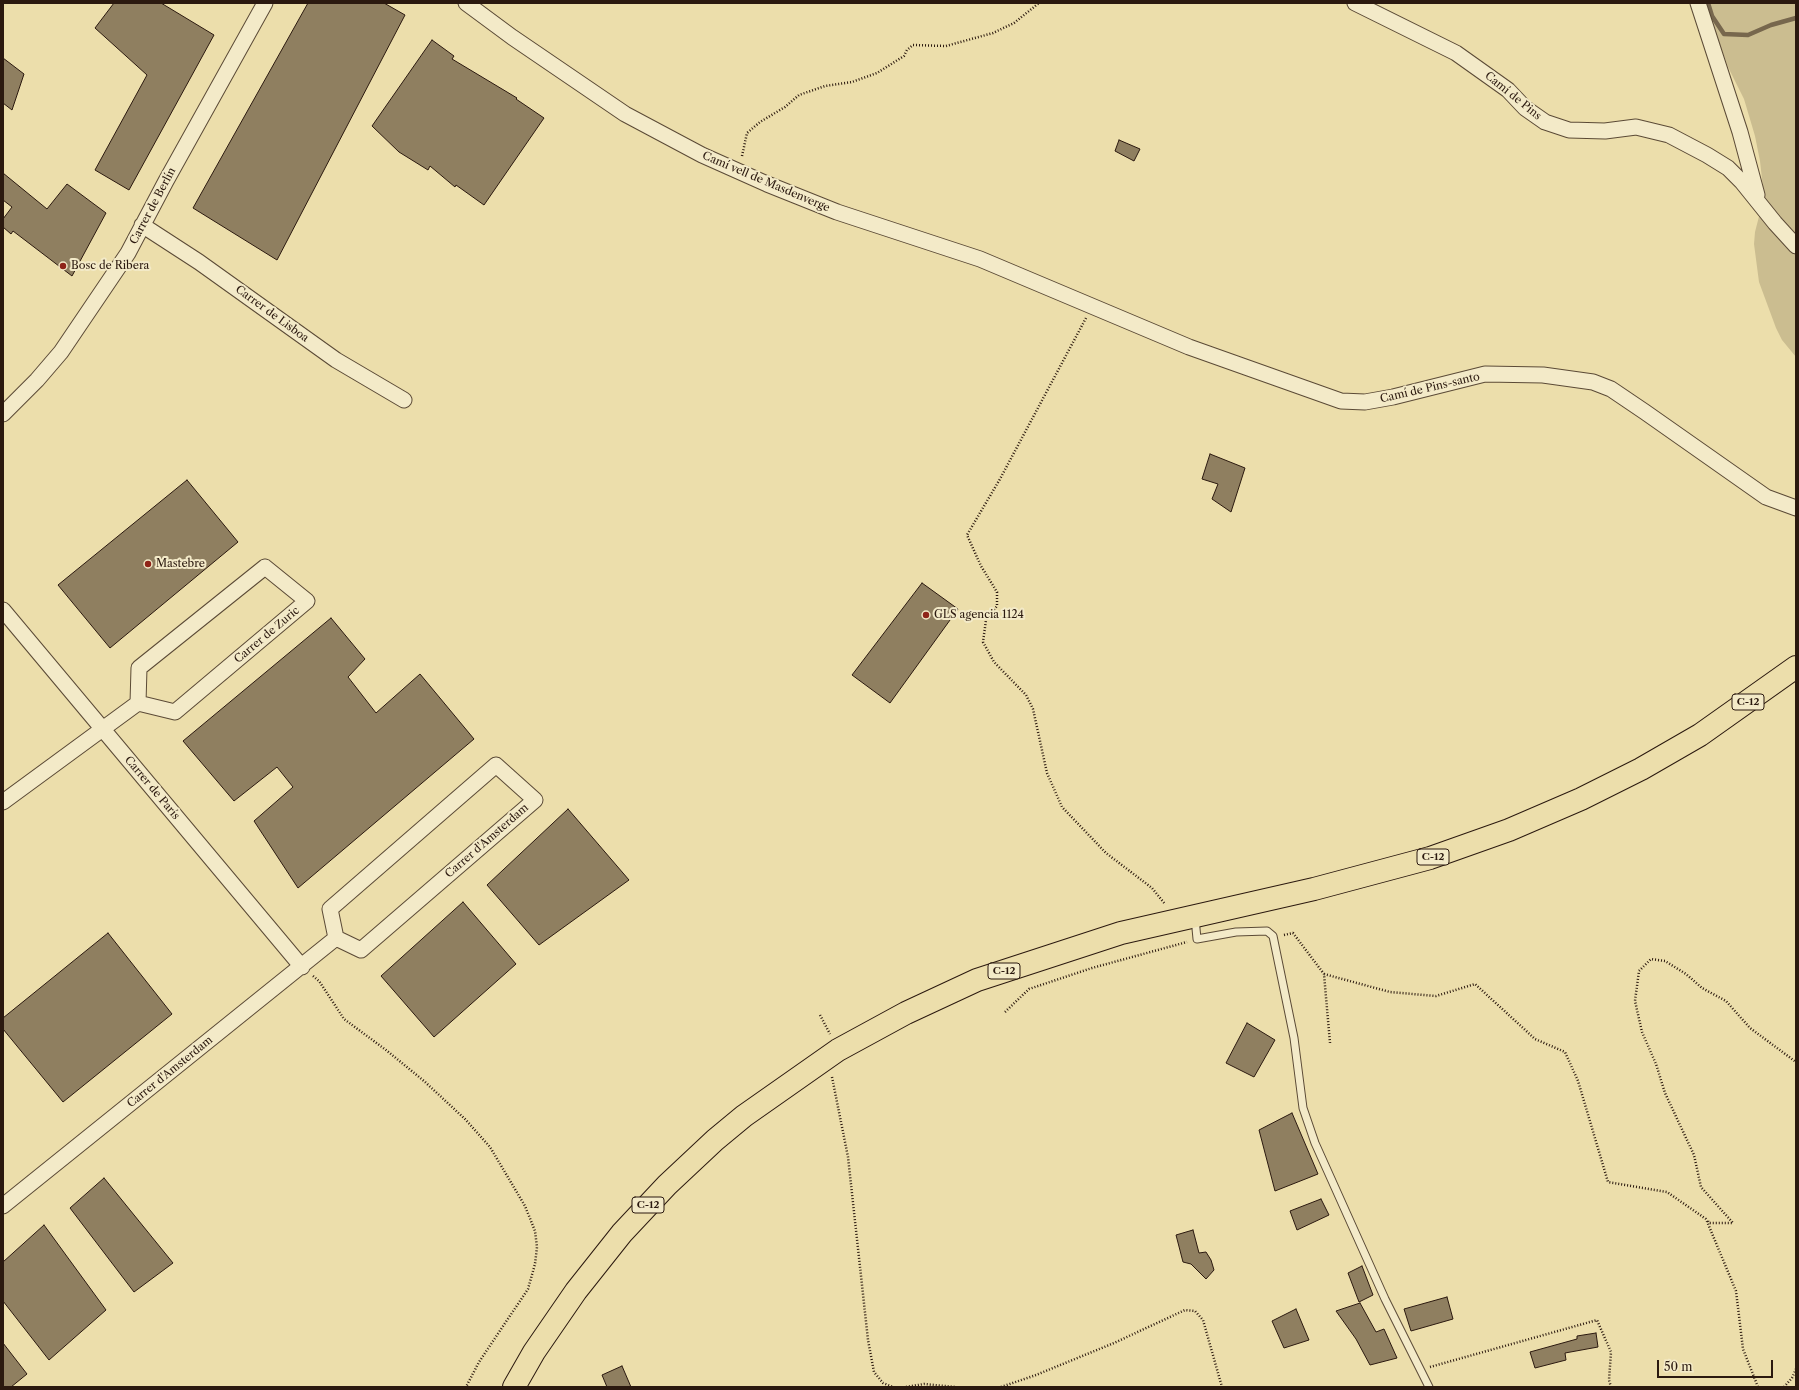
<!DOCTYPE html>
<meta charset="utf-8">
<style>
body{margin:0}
#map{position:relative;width:1799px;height:1390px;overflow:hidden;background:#ecdeab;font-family:"Libre Caslon Text",serif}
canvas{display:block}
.frame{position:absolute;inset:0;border:4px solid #2b190f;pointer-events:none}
.scale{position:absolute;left:1657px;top:1360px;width:116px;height:18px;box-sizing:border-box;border:2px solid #2b190f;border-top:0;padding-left:5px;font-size:12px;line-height:14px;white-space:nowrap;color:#2b190f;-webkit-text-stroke:3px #f3eac8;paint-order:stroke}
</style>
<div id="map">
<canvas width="1799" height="1390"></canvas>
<div class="frame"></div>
<div class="scale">50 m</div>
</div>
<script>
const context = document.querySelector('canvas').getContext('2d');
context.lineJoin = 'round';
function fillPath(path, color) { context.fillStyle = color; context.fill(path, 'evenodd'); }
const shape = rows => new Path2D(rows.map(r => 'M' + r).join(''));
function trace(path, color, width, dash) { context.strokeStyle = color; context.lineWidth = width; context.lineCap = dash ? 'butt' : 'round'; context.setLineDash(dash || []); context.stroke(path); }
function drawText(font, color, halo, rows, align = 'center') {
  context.font = font + ' "Libre Caslon Text",serif'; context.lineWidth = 4; context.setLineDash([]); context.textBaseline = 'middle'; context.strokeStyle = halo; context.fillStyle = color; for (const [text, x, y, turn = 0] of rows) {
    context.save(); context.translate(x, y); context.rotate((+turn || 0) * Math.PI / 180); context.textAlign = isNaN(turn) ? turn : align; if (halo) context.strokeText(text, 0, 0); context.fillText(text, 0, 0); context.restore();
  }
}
fillPath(shape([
 [1705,3,1796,3,1796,357,1782,340,1776,328,1759,282,1754,244,1755,232,1764,197,1760,161,1755,136,1744,99,1728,67]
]), '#cbbd90');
trace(shape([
 [1708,3,1712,16,1724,34,1748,35,1771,25,1796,18]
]), '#77674d', 4.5);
const building = shape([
 [114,3,161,3,214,35,129,190,95,170,147,75,95,28,114,3],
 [308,3,384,3,405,15,277,260,193,208,308,3],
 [432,40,454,56,452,59,517,98,516,99,544,118,484,205,456,185,455,187,430,166,428,170,399,152,372,126,432,40],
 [3,58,24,74,12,110,3,103,3,58],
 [1119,140,1140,149,1134,161,1115,151,1119,140],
 [3,173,47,209,67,184,106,213,72,276,13,231,11,234,3,227,3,219,12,207,3,200,3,173],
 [1210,454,1245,468,1231,512,1212,499,1218,484,1202,479,1210,454],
 [187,480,238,542,110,648,58,585,187,480],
 [922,583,958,609,890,703,852,675,922,583],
 [331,618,365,659,348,677,376,713,420,674,474,739,298,888,254,821,293,787,277,767,234,801,183,741,331,618],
 [568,809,629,880,539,945,487,885,568,809],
 [463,902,516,964,434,1037,381,976,463,902],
 [108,933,172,1014,63,1102,3,1029,3,1018,108,933],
 [1247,1023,1275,1040,1254,1077,1226,1063,1247,1023],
 [1292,1113,1318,1174,1275,1191,1259,1130,1292,1113],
 [104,1178,173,1263,134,1292,70,1208,104,1178],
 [1321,1199,1329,1215,1297,1230,1290,1211,1321,1199],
 [44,1225,106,1310,49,1360,3,1301,3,1262,44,1225],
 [1193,1230,1199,1253,1206,1252,1211,1260,1214,1270,1206,1279,1191,1264,1183,1262,1176,1235,1193,1230],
 [1362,1266,1373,1295,1359,1302,1348,1273,1362,1266],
 [1447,1297,1453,1319,1411,1331,1404,1309,1447,1297],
 [1360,1303,1376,1332,1384,1329,1397,1358,1370,1365,1356,1339,1336,1311,1360,1303],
 [1296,1309,1309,1340,1284,1348,1272,1321,1296,1309],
 [1596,1333,1598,1347,1565,1353,1566,1360,1535,1368,1530,1352,1577,1339,1577,1336,1596,1333],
 [3,1343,27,1374,11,1387,3,1387,3,1343],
 [622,1366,631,1387,607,1387,602,1375,622,1366]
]);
fillPath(building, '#8f7f60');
trace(building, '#2b190f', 1);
const service = shape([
 [1195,918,1197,939,1236,932,1267,931,1273,936,1294,1038,1303,1108,1315,1143,1385,1299,1429,1387]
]);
const minor = shape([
 [466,3,512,37,625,114,702,155,767,184,837,212,980,259,1189,347,1341,401,1365,402,1393,397,1485,374,1543,375,1593,382,1611,389,1645,412,1766,497,1796,508],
 [1355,3,1456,53,1508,90,1525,108,1545,122,1569,130,1605,131,1636,127,1669,135,1707,155,1728,168,1742,182,1775,223,1796,246],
 [1698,3,1740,132,1757,195],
 [142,225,199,262,336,360,404,400],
 [3,414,37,380,61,352,128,253,166,181,265,3],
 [265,567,307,601,175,712,138,703,139,668,265,567],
 [3,610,302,967],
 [496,765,535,800,361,950,336,938,330,909,496,765],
 [3,802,138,703],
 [3,1206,336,938]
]);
const primary = shape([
 [514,1387,534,1352,576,1291,622,1233,667,1185,715,1140,744,1116,838,1050,906,1013,977,980,1121,933,1314,889,1430,858,1509,830,1581,799,1641,769,1700,735,1796,667]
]);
trace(service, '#5b4a36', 9);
trace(minor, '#5b4a36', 17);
trace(primary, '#2b190f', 24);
trace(shape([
 [742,156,747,133,760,122,785,107,799,95,825,86,852,82,877,73,904,56,907,50,913,45,946,46,993,33,1014,23,1039,3],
 [1086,318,1000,479,967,535,981,566,997,592,997,606,986,620,983,642,994,662,1026,695,1033,709,1047,773,1062,807,1106,853,1152,888,1165,904],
 [1284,935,1293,933,1324,974,1330,1043],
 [1324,974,1390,992,1436,996,1475,984,1535,1039,1565,1052,1578,1081,1608,1182,1667,1192,1706,1219,1736,1291,1743,1349,1758,1387],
 [313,976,319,981,344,1019,386,1050,424,1081,465,1119,490,1147,525,1206,535,1231,537,1247,535,1264,528,1289,479,1362,466,1387],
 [1005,1012,1029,989,1092,968,1187,942],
 [820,1015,830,1034],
 [832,1077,848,1157,868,1340,874,1372,883,1383,893,1387],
 [1708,1221,1709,1223,1733,1223,1701,1187,1694,1155,1665,1093,1656,1064,1642,1032,1635,1001,1639,971,1651,959,1665,961,1686,974,1702,988,1726,1001,1750,1028,1796,1062],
 [1430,1367,1597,1320,1611,1352,1609,1380,1611,1387],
 [906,1387,924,1384,955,1387],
 [1001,1387,1036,1375,1114,1343,1185,1310,1195,1311,1203,1320,1222,1387],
 [1784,1387,1792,1378,1796,1369]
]), '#2b190f', 2.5, [1, 2]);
trace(service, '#f3eac8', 7);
trace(minor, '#f3eac8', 15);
trace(primary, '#ecdeab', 22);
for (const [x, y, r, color] of [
 [63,266,4,"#8f2418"],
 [148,564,4,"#8f2418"],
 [926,615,4,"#8f2418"]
]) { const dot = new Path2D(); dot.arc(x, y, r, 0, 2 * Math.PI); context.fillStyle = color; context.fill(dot); trace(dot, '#f3eac8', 1.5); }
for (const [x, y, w] of [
 [1748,702,32],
 [1433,857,32],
 [1004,971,32],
 [648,1205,32]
]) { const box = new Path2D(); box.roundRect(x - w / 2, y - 8, w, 16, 3); context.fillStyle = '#f3eac8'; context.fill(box); trace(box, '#2b190f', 1); }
drawText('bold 10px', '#2b190f', null, [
 ["C-12",1748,702],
 ["C-12",1433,857],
 ["C-12",1004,971],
 ["C-12",648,1205]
]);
drawText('11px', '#2b190f', '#f3eac8', [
 ["Camí de Pins",1513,96,39],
 ["Camí vell de Masdenverge",766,182,23],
 ["Carrer de Berlín",153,206,-62],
 ["Carrer de Lisboa",272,314,36],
 ["Camí de Pins-santo",1430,388,-13],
 ["Carrer de Zuric",267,635,-40],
 ["Carrer de París",152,788,50],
 ["Carrer d'Amsterdam",487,841,-41],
 ["Carrer d'Amsterdam",170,1072,-39]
]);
drawText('11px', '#2b190f', '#f3eac8', [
 ["Bosc de Ribera",71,266],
 ["Mastebre",156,564],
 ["GLS agencia 1124",934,615]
], 'left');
</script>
